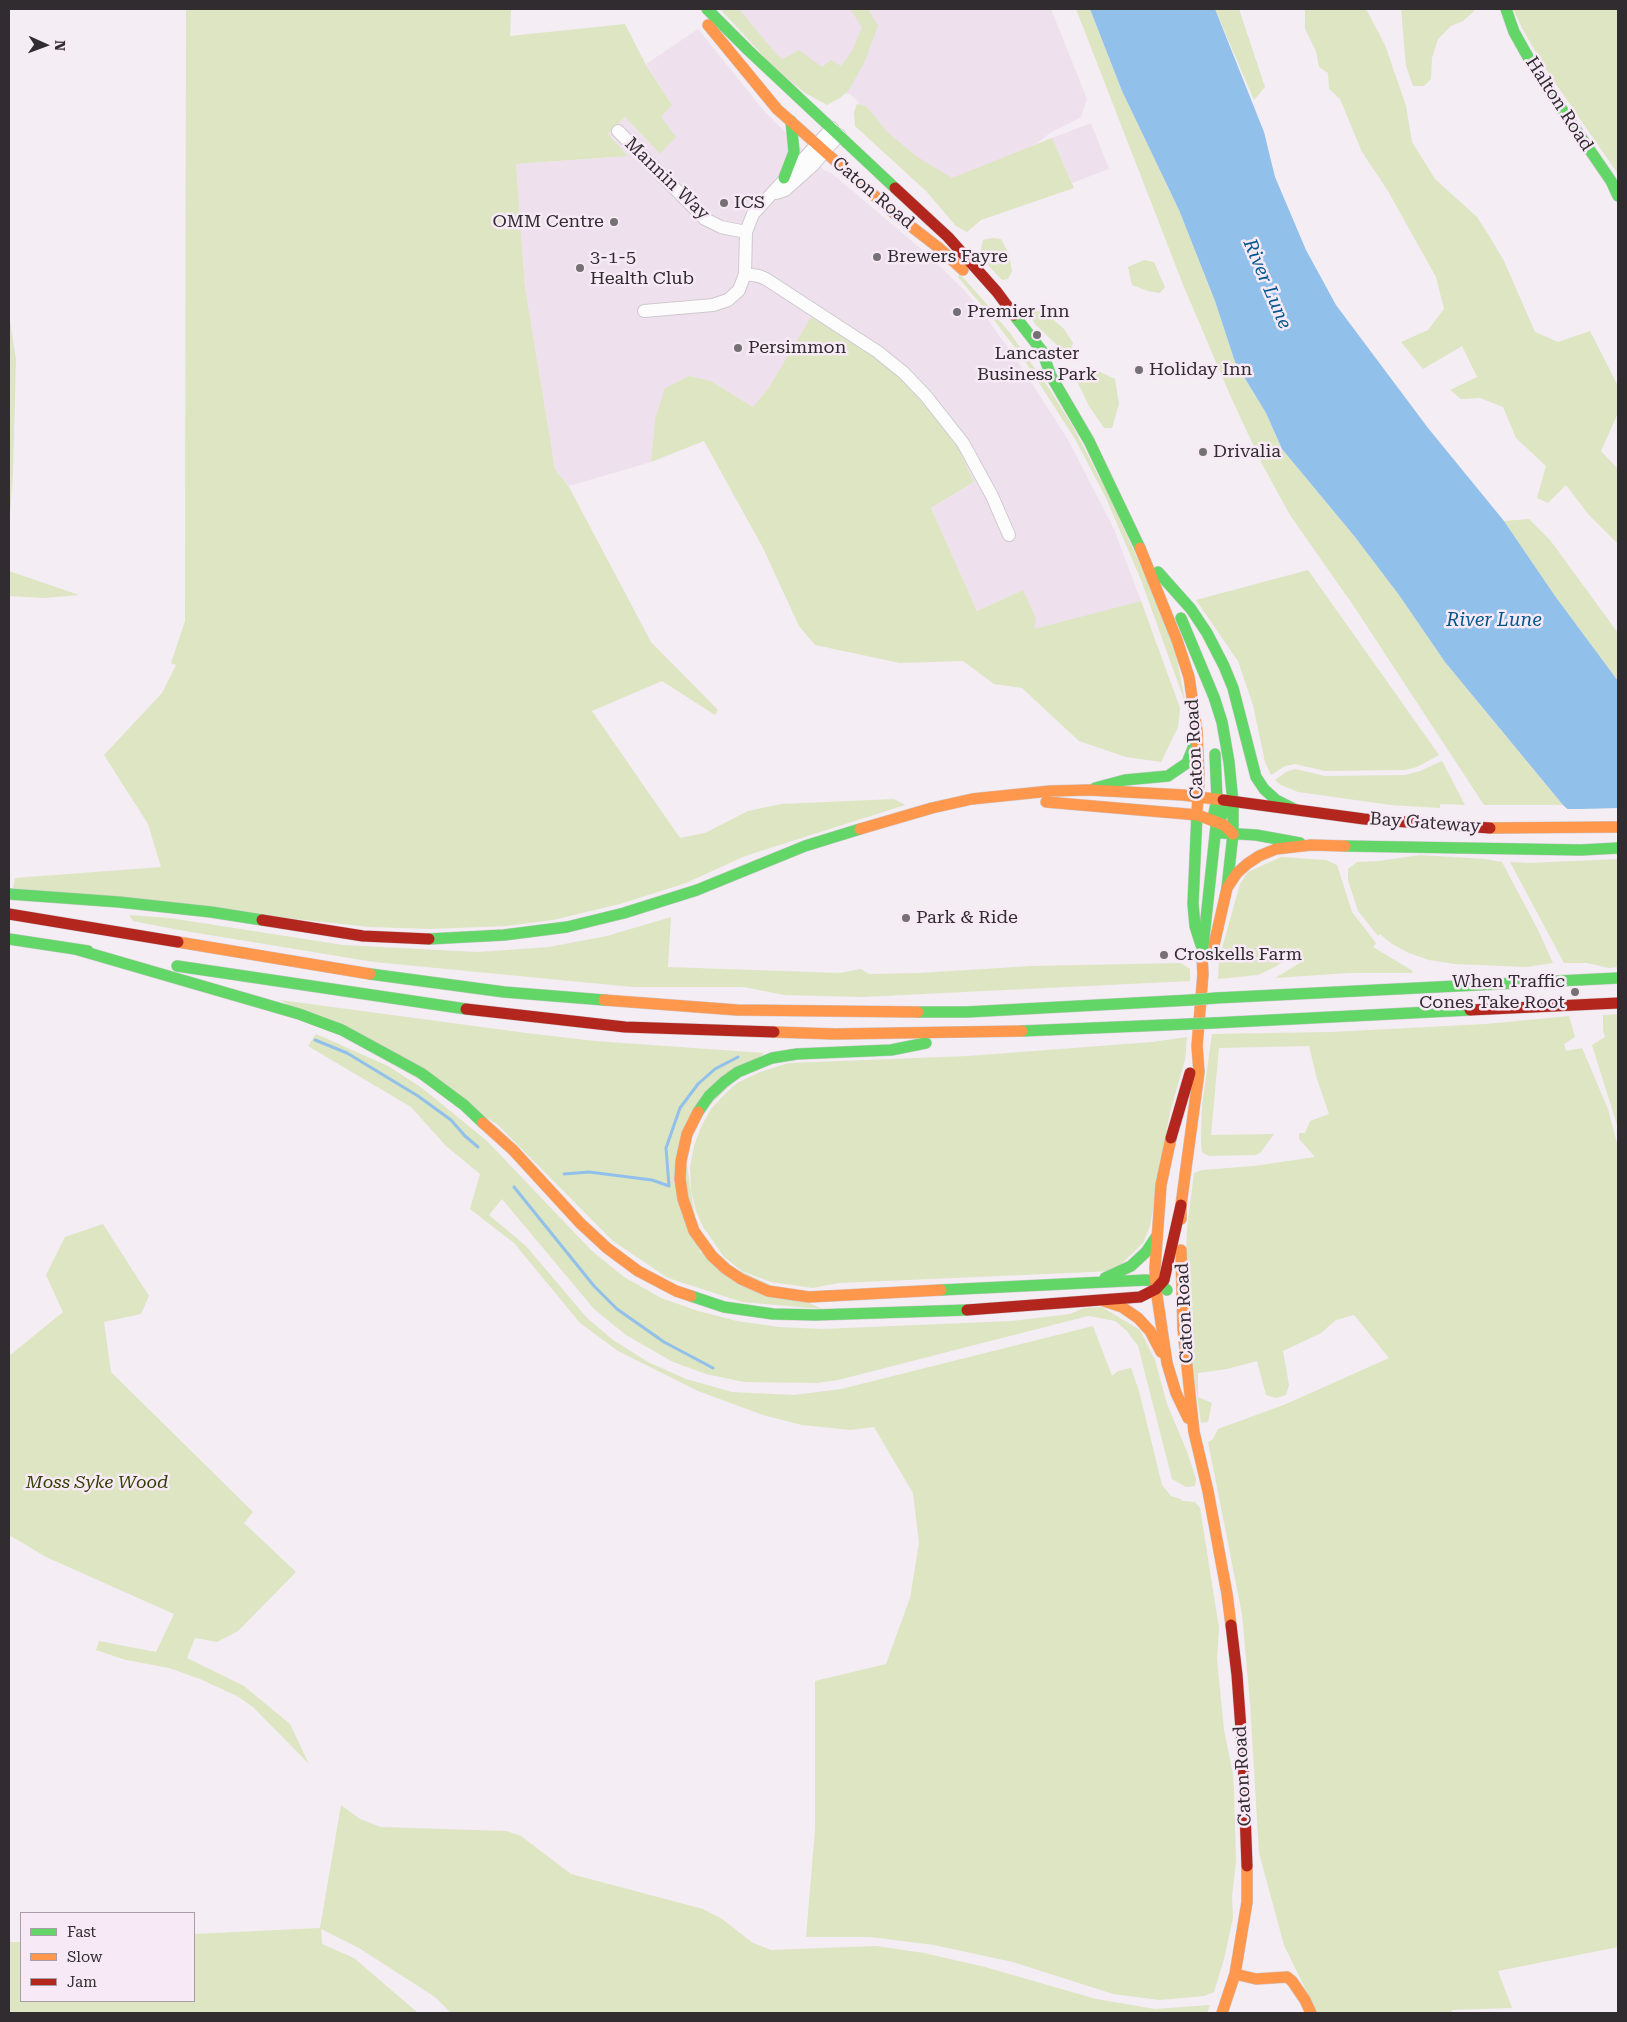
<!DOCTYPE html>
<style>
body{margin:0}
#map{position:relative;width:1627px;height:2022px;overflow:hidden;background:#f4edf3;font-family:"Roboto Serif",serif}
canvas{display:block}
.frame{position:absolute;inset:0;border:10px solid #312c30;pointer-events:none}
.legend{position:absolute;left:20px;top:1912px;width:175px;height:90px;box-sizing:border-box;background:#f7eaf6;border:1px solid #a89ea7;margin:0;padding:6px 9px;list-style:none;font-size:15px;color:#312c30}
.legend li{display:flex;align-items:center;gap:10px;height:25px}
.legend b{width:25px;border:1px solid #a89ea7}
.north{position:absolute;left:20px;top:20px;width:50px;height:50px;-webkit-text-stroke:4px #f7eaf6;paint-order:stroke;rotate:92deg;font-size:14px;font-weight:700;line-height:20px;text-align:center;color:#312c30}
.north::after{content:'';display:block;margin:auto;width:18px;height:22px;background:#312c30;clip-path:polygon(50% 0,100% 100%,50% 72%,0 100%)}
</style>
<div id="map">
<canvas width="1627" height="2022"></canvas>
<div class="frame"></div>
<ul class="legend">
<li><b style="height:6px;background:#63d668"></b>Fast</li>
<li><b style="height:6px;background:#ff974d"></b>Slow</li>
<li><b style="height:6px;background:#b3261e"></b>Jam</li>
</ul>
<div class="north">N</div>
</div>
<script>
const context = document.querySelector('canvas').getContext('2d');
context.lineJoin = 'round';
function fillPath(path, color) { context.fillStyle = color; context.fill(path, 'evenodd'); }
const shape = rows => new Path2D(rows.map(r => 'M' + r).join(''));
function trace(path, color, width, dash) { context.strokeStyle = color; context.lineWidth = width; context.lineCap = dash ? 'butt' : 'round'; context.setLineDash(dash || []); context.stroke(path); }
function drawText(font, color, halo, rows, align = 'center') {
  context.font = font + ' "Roboto Serif",serif'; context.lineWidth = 5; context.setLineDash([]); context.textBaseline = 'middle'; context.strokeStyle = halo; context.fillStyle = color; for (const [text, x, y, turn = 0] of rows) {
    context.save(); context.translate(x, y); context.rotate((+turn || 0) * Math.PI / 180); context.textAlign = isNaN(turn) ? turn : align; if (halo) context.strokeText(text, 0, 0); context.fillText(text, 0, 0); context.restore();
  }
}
fillPath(shape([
 [725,9,1051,9,1087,99,1081,117,1050,133,961,203,874,138,858,101,850,94,787,84],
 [698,29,765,112,825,171,830,172,841,181,932,258,964,290,983,313,1018,362,1067,438,1114,529,1141,601,1034,630,1023,590,977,611,931,508,974,482,959,449,903,378,770,386,753,407,711,381,655,419,651,462,569,486,555,469,525,287,516,164,628,156,608,134,625,117,660,154,661,117,672,105,646,64],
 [1091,123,1109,169,1072,183,1052,138]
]), '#eee1ed');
fillPath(shape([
 [186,9,511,9,510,36,625,24,646,65,672,105,661,117,676,137,660,154,625,117,608,134,628,156,516,164,525,287,555,469,569,487,651,642,718,710,715,715,662,681,592,711,680,838,705,833,748,811,781,804,894,799,905,805,745,856,686,883,620,904,553,920,506,926,431,929,369,927,13,888,15,878,161,867,148,824,104,755,162,693,176,665,171,663,185,621],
 [720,9,739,9,778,56,783,59,799,50,822,67,831,60,841,66,852,51,862,27,850,9,868,9,878,26,865,61,849,90,840,98,827,105,805,93,772,65],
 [1076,9,1090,9,1122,91,1179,210,1215,301,1235,362,1266,413,1282,449,1355,537,1399,595,1445,662,1563,805,1484,805,1355,608,1290,515,1262,464,1230,395,1184,287],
 [1215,9,1239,9,1265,87,1254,100],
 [1305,9,1366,9,1385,45,1406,106,1412,142,1435,179,1477,217,1491,239,1504,261,1535,332,1558,342,1590,331,1618,386,1618,413,1601,451,1618,469,1618,544,1589,515,1566,485,1548,503,1537,498,1546,466,1516,438,1503,407,1480,398,1461,399,1450,390,1477,377,1462,346,1423,369,1401,342,1428,330,1444,309,1436,277,1388,191,1362,152,1340,99,1329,89,1328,73,1319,67,1316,51,1305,29],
 [1401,9,1473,9,1474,11,1463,21,1451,26,1438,39,1432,58,1431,79,1424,86,1413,86,1406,66],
 [1513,9,1618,9,1618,174,1547,71,1523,30],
 [857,104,866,106,888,133,919,158,952,178,1052,138,1074,188,981,220,967,232,956,226,926,191,855,126,854,112],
 [992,238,1001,239,1009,254,1012,271,1008,279,1002,280,987,264,981,249,983,240],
 [1144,260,1154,262,1165,287,1160,293,1148,291,1132,285,1128,267],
 [960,274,992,310,989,314,958,277],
 [1034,309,1048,315,1064,329,1073,343,1069,355,1063,355,1056,344,1035,324,1029,313],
 [9,315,16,359,13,474,9,527],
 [811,317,876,358,903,378,959,449,974,482,931,508,977,611,1023,590,1036,618,1034,629,1141,601,1180,708,1178,727,1161,762,1126,757,1079,741,1022,688,994,684,963,661,900,663,815,645,799,626,763,548,704,441,651,462,655,419,665,388,689,376,711,381,753,407,770,386],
 [997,318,1010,333,1050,390,1072,425,1109,496,1172,635,1186,705,1141,580,1106,498,1075,439,1023,358,994,320],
 [1094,369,1115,379,1119,404,1112,428,1104,428,1089,406,1077,381,1080,371],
 [1529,519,1550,540,1618,633,1618,681,1555,596,1504,521],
 [1308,570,1439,755,1417,767,1405,770,1325,771,1295,764,1285,766,1271,775,1265,762,1253,705,1238,661,1196,600],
 [9,571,79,595,44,598,9,596],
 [1442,761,1465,805,1440,804,1440,808,1391,805,1298,792,1281,785,1275,780,1286,772,1295,769,1325,776,1405,775,1420,771],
 [1420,855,1485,859,1502,862,1538,930,1553,963,1527,967,1455,964,1429,960,1409,953,1392,944,1380,934,1378,936,1358,911,1348,880,1348,869,1357,862,1379,861],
 [1281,857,1326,860,1337,865,1352,912,1376,943,1373,947,1413,971,1412,973,1349,973,1275,978,1303,961,1297,952,1275,967,1258,975,1218,979,1219,959,1240,884,1248,872],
 [1618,859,1618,967,1609,968,1587,963,1564,963,1510,862,1530,863],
 [129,915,170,918,343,945,478,952,549,947,607,936,671,917,668,967,840,973,861,969,869,974,919,973,1032,966,1181,963,1190,969,1190,981,862,997,784,995,744,987,633,987,374,962,179,930,133,921],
 [280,1000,534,1034,595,1041,764,1053,682,1132,700,1252,822,1309,742,1302,668,1278,613,1241,497,1124],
 [1618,1014,1618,1128,1592,1045,1605,1037,1603,1030,1603,1015],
 [1569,1016,1575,1037,1564,1044,1566,1051,1582,1048,1608,1109,1618,1147,1618,1947,1498,1971,1512,2008,1452,2010,1451,2013,1317,2013,1284,1945,1259,1853,1250,1703,1242,1614,1208,1442,1213,1439,1218,1429,1286,1404,1389,1358,1354,1315,1336,1320,1321,1333,1283,1351,1289,1385,1286,1395,1276,1398,1266,1395,1257,1361,1227,1369,1198,1373,1198,1397,1212,1403,1208,1422,1201,1423,1189,1341,1186,1312,1185,1272,1187,1229,1194,1173,1202,1170,1254,1166,1315,1157,1299,1139,1299,1133,1305,1133,1310,1121,1329,1114,1317,1079,1309,1046,1219,1048,1211,1135,1274,1134,1261,1152,1256,1155,1209,1156,1205,1154,1202,1152,1201,1143,1202,1105,1212,1034,1331,1032,1486,1024],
 [316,1034,388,1066,422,1088,487,1141,591,1250,624,1277,661,1298,698,1311,737,1321,779,1327,822,1329,1012,1321,1070,1314,1084,1308,1102,1307,1140,1330,1155,1360,1167,1404,1188,1454,1196,1479,1195,1486,1186,1487,1172,1479,1138,1346,1127,1331,1115,1321,1090,1316,1084,1317,838,1380,817,1383,744,1382,706,1374,673,1362,626,1335,594,1309,502,1199,489,1215,526,1246,587,1318,613,1340,648,1362,686,1379,732,1392,794,1395,841,1389,1093,1326,1112,1376,1118,1371,1131,1368,1139,1391,1162,1485,1171,1496,1181,1499,1182,1501,1195,1502,1200,1508,1219,1628,1217,1659,1224,1730,1233,1774,1234,1791,1236,1861,1232,1897,1233,1918,1224,1959,1214,1992,1204,1996,1160,2000,1113,1994,1013,1962,934,1945,870,1937,806,1937,815,1830,815,1681,886,1664,910,1598,919,1543,913,1493,874,1427,851,1430,802,1425,763,1415,698,1391,618,1351,580,1323,514,1243,470,1209,480,1174,446,1146,411,1107,308,1046],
 [1187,1037,1185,1060,1170,1112,1150,1226,1143,1243,1114,1271,839,1283,813,1288,771,1282,742,1271,724,1257,703,1227,696,1211,691,1190,690,1167,694,1146,701,1127,711,1109,724,1095,737,1083,760,1072,789,1063,968,1056,1152,1042],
 [103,1224,149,1296,141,1314,104,1322,111,1372,253,1512,244,1523,296,1572,238,1631,217,1642,195,1638,187,1658,244,1686,290,1724,309,1764,253,1707,237,1696,200,1679,169,1668,126,1660,96,1650,99,1641,156,1652,174,1614,46,1557,9,1535,9,1356,63,1312,46,1275,65,1237],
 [341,1805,360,1819,381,1827,506,1831,521,1836,571,1874,703,1909,722,1919,753,1943,771,1950,876,1946,924,1953,985,1967,1096,1999,1155,2009,1210,2005,1207,2013,451,2013,435,1997,359,1948,321,1929,322,1944,354,1958,418,2013,9,2013,9,1942,21,1942,21,2001,194,2001,194,1934,320,1928]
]), '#dde5c3');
fillPath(shape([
 [1090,9,1215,9,1264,132,1275,177,1306,250,1336,305,1428,428,1504,521,1555,596,1618,681,1618,855,1563,805,1445,662,1399,595,1355,537,1282,449,1266,413,1235,362,1215,301,1179,210,1122,91]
]), '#91c0ea');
fillPath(shape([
 [1618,808,1618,858,1563,809,1581,809]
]), '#f4edf3');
trace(shape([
 [315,1040,347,1053,418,1096,451,1120,465,1136,478,1147],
 [564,1174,589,1172,652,1180,669,1186,666,1148,680,1108,698,1084,715,1069,738,1057],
 [514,1187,594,1286,617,1309,664,1342,713,1368]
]), '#91c0ea', 3);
const street = shape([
 [618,131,705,219,721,227,746,232],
 [776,193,785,190,813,165,839,135],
 [745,274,759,276,766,279,878,352,904,373,926,396,963,443,992,496,1009,535],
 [644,311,713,305,728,300,739,290,745,274,746,232,753,214,832,128]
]);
const fast = shape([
 [707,9,748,50,895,188],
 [1506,9,1514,32,1537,73,1611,181,1618,196],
 [784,178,794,152,791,121],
 [1014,315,1042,351,1051,376,1089,441,1140,548],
 [1158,572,1191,609,1207,633,1224,666,1233,688,1256,777,1264,789,1276,800,1294,809],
 [1181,618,1214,697,1222,722,1229,762,1233,803,1233,834,1227,888],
 [1095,788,1125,780,1168,776,1187,763,1195,743],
 [1197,813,1193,904,1195,926,1201,945],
 [1214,813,1217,800,1215,754],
 [1221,833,1256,835,1300,843],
 [1345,846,1581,850,1618,848],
 [9,894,119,902,211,912,262,920],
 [9,939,88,951],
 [429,939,504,935,567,927,624,913,697,890,805,846,860,829],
 [75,949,299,1014,342,1030,421,1073,464,1105,483,1123],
 [1202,956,1216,826,1225,810,1233,803],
 [177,966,466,1009],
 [370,974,504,992,604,1000],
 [1216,998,1618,978],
 [918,1012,967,1012,1191,1000],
 [1213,1023,1470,1010],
 [1022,1031,1189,1024],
 [698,1112,709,1096,724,1082,738,1072,772,1058,797,1054,891,1050,926,1043],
 [1105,1278,1131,1266,1146,1252,1156,1237],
 [941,1290,1146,1280,1156,1281,1167,1290],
 [691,1296,724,1307,773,1314,816,1315,967,1310]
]);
const slow = shape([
 [708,25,777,109,895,214,939,248,963,270],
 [1140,548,1177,640,1189,677,1197,731,1199,780,1197,813],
 [1046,802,1198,815,1224,825,1233,834],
 [1490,828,1618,827],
 [860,829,932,808,972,799,1050,791,1089,790,1183,795,1223,800],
 [178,942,370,974],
 [1214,945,1227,888,1237,873,1247,864,1259,856,1276,849,1311,845,1345,846],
 [604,1000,737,1010,918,1012],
 [774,1032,835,1034,1022,1031],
 [698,1112,687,1134,681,1161,680,1179,683,1199,694,1231,712,1256,726,1269,741,1279,768,1291,809,1297,941,1290],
 [483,1123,513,1150,580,1223,607,1248,638,1271,676,1291,691,1296],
 [1171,1138,1161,1185,1155,1268,1156,1289,1167,1363,1176,1393,1188,1418],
 [1181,1219,1181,1205,1199,1072,1197,1046,1203,974,1202,956],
 [1181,1250,1183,1329,1194,1432,1208,1491,1227,1594,1231,1625],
 [1104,1301,1122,1307,1138,1318,1150,1331,1161,1352],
 [1235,1974,1256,1979,1287,1977,1292,1981,1305,2000,1311,2013],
 [1222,2013,1235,1974,1247,1902,1247,1866]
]);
const jam = shape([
 [895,188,948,237,997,292,1014,315],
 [1223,800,1364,819,1490,828],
 [9,914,178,942],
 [262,920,363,936,429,939],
 [466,1009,625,1027,774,1032],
 [1470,1010,1618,1003],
 [1171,1138,1190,1073],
 [967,1310,1140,1297,1156,1289,1164,1280,1181,1205],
 [1231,1625,1237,1675,1243,1757,1247,1866]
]);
trace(street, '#cec9ce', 14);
trace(fast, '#cec9ce', 12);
trace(slow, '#cec9ce', 12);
trace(jam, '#cec9ce', 12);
trace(street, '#fdfcfd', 12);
trace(fast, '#63d668', 11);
trace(slow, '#ff974d', 11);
trace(jam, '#b3261e', 11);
const fastBridge = shape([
 [1191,1000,1216,998],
 [1189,1024,1213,1023]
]);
trace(fastBridge, '#cec9ce', 12, []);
trace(fastBridge, '#63d668', 11);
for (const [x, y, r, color] of [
 [724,203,5,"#757074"],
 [614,222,5,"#757074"],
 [877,257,5,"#757074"],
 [580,268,5,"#757074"],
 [957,312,5,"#757074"],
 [1037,335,5,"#757074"],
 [738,348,5,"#757074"],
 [1139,370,5,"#757074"],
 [1203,452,5,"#757074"],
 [906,918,5,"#757074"],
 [1164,955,5,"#757074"],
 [1575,992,5,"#757074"]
]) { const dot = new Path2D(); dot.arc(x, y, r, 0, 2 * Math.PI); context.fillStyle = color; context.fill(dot); trace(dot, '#f7eaf6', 2); }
drawText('18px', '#312c30', '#f7eaf6', [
 ["Halton Road",1559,104,57],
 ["Mannin Way",667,179,44],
 ["Caton Road",873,193,40],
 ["Caton Road",1195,749,-93],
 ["Bay Gateway",1425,823,4],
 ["Caton Road",1185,1313,-93],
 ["Caton Road",1243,1776,-93]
]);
drawText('18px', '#312c30', '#f7eaf6', [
 ["ICS",734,203],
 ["OMM Centre",604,222,"right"],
 ["Brewers Fayre",887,257],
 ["3-1-5",590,258],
 ["Health Club",590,279],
 ["Premier Inn",967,312],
 ["Persimmon",748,348],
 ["Lancaster",1037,354,"center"],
 ["Business Park",1037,375,"center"],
 ["Holiday Inn",1149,370],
 ["Drivalia",1213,452],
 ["Park & Ride",916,918],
 ["Croskells Farm",1174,955],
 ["When Traffic",1565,982,"right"],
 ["Cones Take Root",1565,1003,"right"]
], 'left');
drawText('italic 18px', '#323f00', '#f7eaf6', [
 ["Moss Syke Wood",97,1483]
]);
drawText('italic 19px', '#00578c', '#f7eaf6', [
 ["River Lune",1267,284,67],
 ["River Lune",1494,620]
]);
</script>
